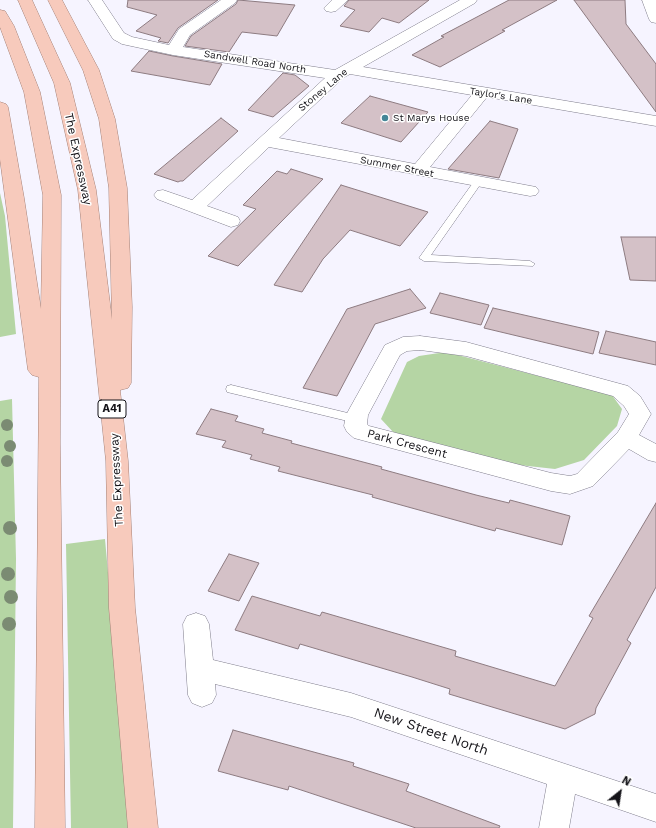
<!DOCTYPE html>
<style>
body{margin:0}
#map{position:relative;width:656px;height:828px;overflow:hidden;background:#f6f4ff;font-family:"Work Sans",sans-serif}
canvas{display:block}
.north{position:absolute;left:600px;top:772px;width:40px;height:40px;-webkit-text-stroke:3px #fff;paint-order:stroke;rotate:30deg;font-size:11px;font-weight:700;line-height:16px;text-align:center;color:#141318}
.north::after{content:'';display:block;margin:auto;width:14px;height:18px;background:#141318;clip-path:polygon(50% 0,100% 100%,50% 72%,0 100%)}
</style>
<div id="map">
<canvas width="656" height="828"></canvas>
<div class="north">N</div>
</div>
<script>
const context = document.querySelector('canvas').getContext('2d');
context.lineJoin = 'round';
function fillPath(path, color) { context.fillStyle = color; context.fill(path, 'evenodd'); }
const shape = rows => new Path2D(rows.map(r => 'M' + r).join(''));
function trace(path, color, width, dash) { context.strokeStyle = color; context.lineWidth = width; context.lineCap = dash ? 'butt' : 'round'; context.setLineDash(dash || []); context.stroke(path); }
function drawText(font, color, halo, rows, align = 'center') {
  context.font = font + ' "Work Sans",sans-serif'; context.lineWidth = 3; context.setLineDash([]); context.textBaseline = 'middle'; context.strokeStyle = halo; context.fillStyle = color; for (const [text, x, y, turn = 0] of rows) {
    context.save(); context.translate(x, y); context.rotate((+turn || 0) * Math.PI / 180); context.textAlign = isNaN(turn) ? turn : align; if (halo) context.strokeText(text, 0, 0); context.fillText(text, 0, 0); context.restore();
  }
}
fillPath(shape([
 [0,193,5,216,16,334,0,337],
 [446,352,612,395,622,409,617,426,584,460,555,469,519,465,394,433,381,419,407,362,419,356],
 [12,399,16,559,13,828,0,828,0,401],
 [105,539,121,718,128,828,71,828,66,544]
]), '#b5d5a4');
const building = shape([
 [128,0,218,0,178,28,168,43,158,41,161,38,136,31,157,15,127,7,128,0],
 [238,0,295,5,277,36,242,32,229,52,185,46,191,36,236,4,238,0],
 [349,0,429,0,399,23,382,18,369,32,340,26,355,10,344,6,349,0],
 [509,0,557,0,502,30,505,31,440,67,412,55,444,37,441,36,509,0],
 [574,0,625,0,626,24,656,64,656,112,574,0],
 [149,51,173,56,222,64,210,85,131,71,149,51],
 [283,73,295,75,309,86,273,117,248,110,283,73],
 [370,96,428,112,401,142,341,123,370,96],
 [221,118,238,131,183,181,180,181,178,182,154,174,221,118],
 [490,121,518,129,499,178,448,169,490,121],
 [291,169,323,179,238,266,208,256,256,209,243,205,277,171,287,174,291,169],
 [341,185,428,212,400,246,350,230,323,259,302,292,274,285,341,185],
 [621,237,656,237,656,281,630,280,621,237],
 [410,289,426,308,375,324,337,396,303,388,347,309,410,289],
 [440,293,489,305,481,325,430,313,440,293],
 [493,308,599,332,593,354,484,328,493,308],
 [606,331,656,342,656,365,599,353,606,331],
 [211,409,238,416,235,421,264,429,262,433,292,441,291,443,382,467,381,469,476,495,509,503,510,500,570,516,562,545,496,528,495,531,372,497,373,495,278,471,280,467,250,459,252,455,222,447,226,441,196,434,211,409],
 [656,503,656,587,627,640,631,643,596,708,595,714,565,729,449,694,450,689,412,677,300,644,298,649,235,630,252,596,320,616,322,612,456,651,455,656,555,686,593,618,589,616,656,503],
 [229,554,259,563,239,601,208,591,229,554],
 [233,730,354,763,353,766,409,784,406,791,500,826,499,828,416,828,289,786,288,790,218,771,233,730]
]);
fillPath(building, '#d4c1c7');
trace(building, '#8d7b81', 1);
const service = shape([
 [478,179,482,182,431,255,530,261,535,264,533,266,424,261,419,258,475,180,478,179],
 [231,385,356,415,360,416,362,419,360,422,356,423,227,392,226,389,227,386,231,385]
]);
const minor = shape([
 [88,0,102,0,124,33,132,37,169,45,179,29,221,0,237,0,235,3,190,35,183,47,335,70,460,0,477,0,475,3,363,67,656,116,656,126,487,97,430,167,536,187,539,191,536,195,530,196,269,147,207,206,238,217,240,221,238,225,231,227,157,199,154,195,157,191,163,190,192,200,325,78,173,55,122,44,113,39,88,0],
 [350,74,472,95,415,164,279,138,343,78,350,74],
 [332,0,348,0,336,11,331,12,326,11,324,8,332,0],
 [420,336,466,342,628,386,640,396,651,414,639,435,656,444,656,462,648,460,629,449,593,486,570,494,551,491,354,438,347,432,344,426,346,415,385,345,403,337,420,336],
 [420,350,466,356,613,396,624,406,629,414,618,432,577,474,570,476,551,473,369,426,367,424,368,415,400,355,407,351,420,350],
 [196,613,205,616,209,624,213,660,351,693,656,794,656,822,575,794,569,828,539,828,547,784,351,717,215,684,216,695,212,703,202,707,192,703,188,695,183,624,187,616,196,613]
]);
const tertiary = shape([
 [642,0,656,0,656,23,651,22,649,19,642,0]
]);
const trunk = shape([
 [18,0,32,0,70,83,96,190,112,320,109,188,99,119,83,70,48,0,62,0,99,70,115,119,127,188,132,307,131,383,128,388,120,390,128,461,135,608,158,828,128,828,109,608,106,461,78,190,54,83,18,0],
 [0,10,5,11,14,26,40,92,61,195,60,443,65,828,35,828,39,377,32,375,28,370,0,159,0,102,6,104,8,107,24,198,41,309,43,195,24,92,0,27,0,10]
]);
trace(service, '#7f7d8c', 1);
trace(minor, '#7f7d8c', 1);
trace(tertiary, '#7f7d8c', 1);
trace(trunk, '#a68278', 1);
fillPath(service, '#fff');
fillPath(minor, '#fff');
fillPath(tertiary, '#fff');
fillPath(trunk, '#f7cabc');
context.fillStyle = '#7b8b73';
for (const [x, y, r] of [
 [7,425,6],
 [10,446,6],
 [7,461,6],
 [10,528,7],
 [8,574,7],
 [11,597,7],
 [9,624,7]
]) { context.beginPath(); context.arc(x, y, r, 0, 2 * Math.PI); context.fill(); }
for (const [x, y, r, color] of [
 [385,118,4,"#438697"]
]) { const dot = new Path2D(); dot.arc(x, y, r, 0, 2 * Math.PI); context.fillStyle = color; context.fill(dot); trace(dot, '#fff', 1.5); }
drawText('10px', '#141318', '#fff', [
 ["Sandwell Road North",255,62,9],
 ["Stoney Lane",323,90,-40],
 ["Taylor's Lane",501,96,9],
 ["Summer Street",397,167,11]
]);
drawText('10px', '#141318', '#fff', [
 ["St Marys House",393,118]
], 'left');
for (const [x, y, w] of [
 [112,409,28]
]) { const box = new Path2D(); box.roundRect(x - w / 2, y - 9, w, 18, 3); context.fillStyle = '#fff'; context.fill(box); trace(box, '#141318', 1); }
drawText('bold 11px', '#141318', null, [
 ["A41",112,409]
]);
drawText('12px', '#141318', '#fff', [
 ["The Expressway",78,159,78],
 ["Park Crescent",407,444,15],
 ["The Expressway",117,480,-93]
]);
drawText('14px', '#141318', '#fff', [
 ["New Street North",431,732,19]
]);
</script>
